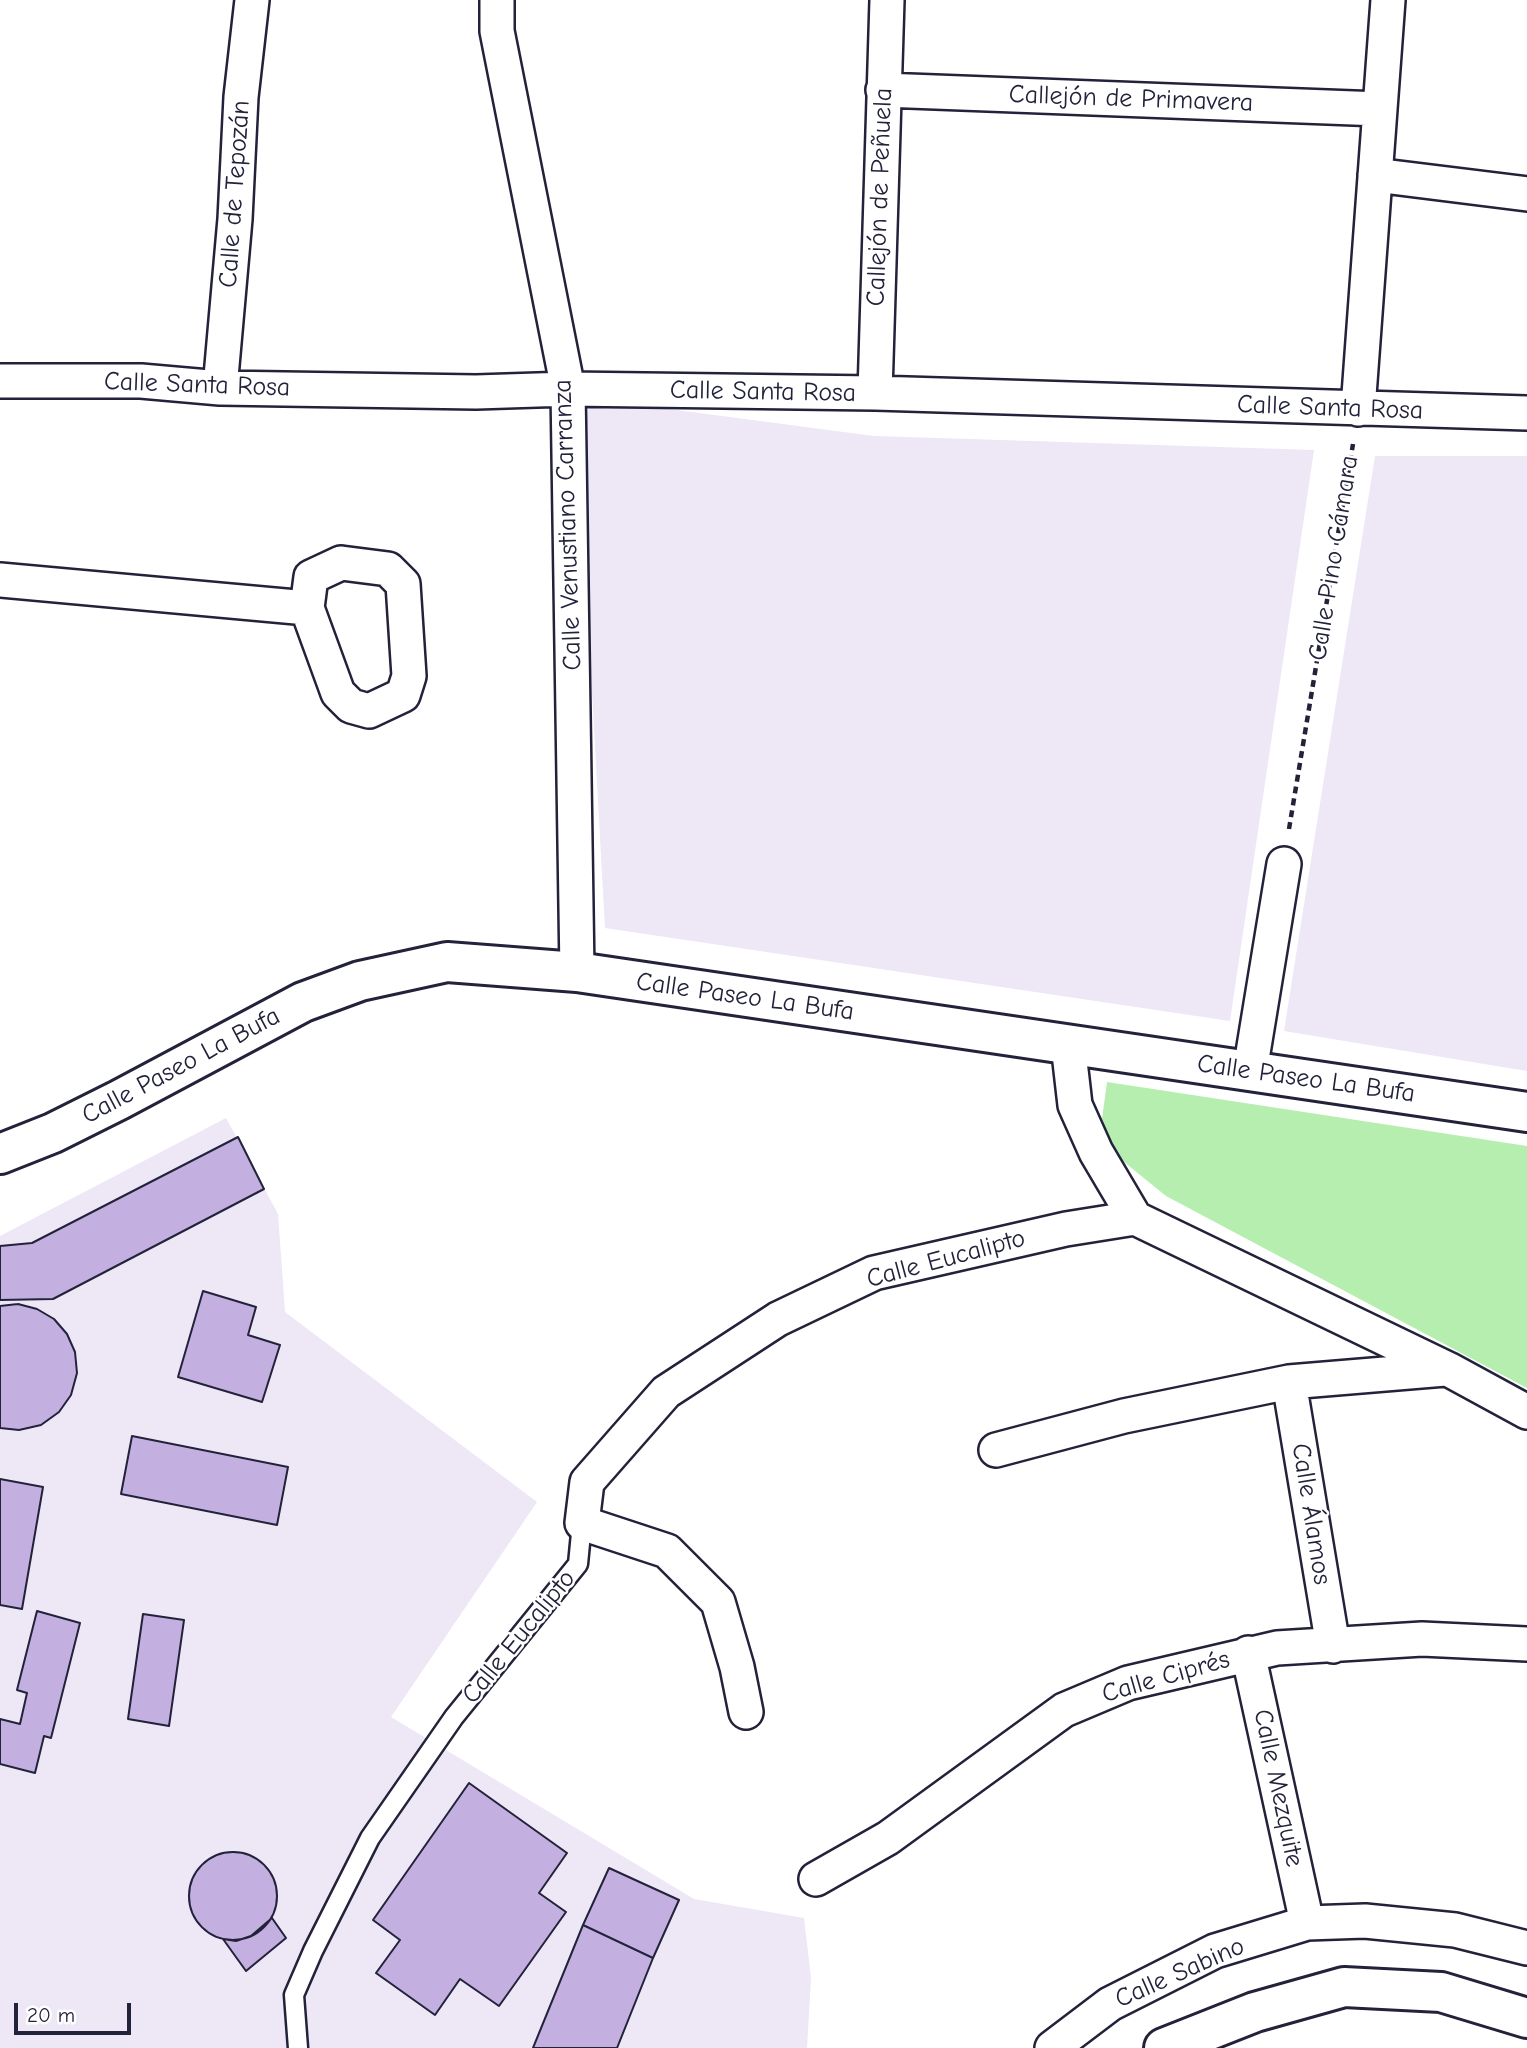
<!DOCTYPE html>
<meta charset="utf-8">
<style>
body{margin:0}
#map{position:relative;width:1527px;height:2048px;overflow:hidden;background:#fff;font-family:"Comic Neue",sans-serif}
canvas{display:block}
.scale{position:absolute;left:14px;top:2003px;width:117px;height:32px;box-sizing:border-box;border:4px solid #22223b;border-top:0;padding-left:9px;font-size:21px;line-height:24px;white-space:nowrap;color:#22223b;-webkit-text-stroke:5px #fff;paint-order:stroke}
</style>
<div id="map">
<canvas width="1527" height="2048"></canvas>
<div class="scale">20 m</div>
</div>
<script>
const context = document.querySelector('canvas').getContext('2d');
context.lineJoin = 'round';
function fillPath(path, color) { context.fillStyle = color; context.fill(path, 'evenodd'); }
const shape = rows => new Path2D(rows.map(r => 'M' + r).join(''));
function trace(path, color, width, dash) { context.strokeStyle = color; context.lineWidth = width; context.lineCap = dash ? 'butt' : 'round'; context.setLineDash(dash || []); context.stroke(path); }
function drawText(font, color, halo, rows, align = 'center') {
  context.font = font + ' "Comic Neue",sans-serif'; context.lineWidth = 5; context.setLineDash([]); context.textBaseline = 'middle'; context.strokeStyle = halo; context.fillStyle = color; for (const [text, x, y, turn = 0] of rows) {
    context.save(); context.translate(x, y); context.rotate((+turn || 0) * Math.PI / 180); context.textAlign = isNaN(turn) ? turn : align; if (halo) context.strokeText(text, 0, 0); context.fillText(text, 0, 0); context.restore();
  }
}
fillPath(shape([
 [600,400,874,436,1314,450,1230,1021,605,928,577,419],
 [1375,456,1527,456,1527,1071,1284,1031],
 [226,1118,278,1214,285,1312,537,1502,391,1717,694,1899,804,1918,811,1978,807,2048,0,2048,0,1236]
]), '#ede7f6');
fillPath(shape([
 [1107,1082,1527,1146,1527,1388,1166,1196,1118,1157,1102,1119]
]), '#b6eeb0');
const building = shape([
 [238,1137,264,1189,53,1299,0,1300,0,1246,32,1243,238,1137],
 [203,1291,256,1307,248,1335,280,1345,262,1402,178,1377,203,1291],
 [18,1304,37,1309,54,1319,67,1334,75,1352,77,1373,71,1395,59,1412,41,1425,19,1430,0,1428,0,1306,18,1304],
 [132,1436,288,1467,277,1525,121,1494,132,1436],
 [0,1479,43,1487,22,1609,0,1605,0,1479],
 [37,1611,80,1623,51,1738,44,1736,35,1773,0,1764,0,1719,20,1724,27,1693,17,1690,37,1611],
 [143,1614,184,1620,169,1726,128,1719,143,1614],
 [469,1783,567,1853,539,1893,566,1912,499,2006,460,1979,435,2015,376,1973,400,1940,373,1920,469,1783],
 '189 1896a44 44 0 1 1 88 0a44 44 0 1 1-88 0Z',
 [609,1868,679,1900,653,1958,583,1925,609,1868],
 [272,1918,286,1938,246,1971,223,1939,236,1941,251,1936,272,1918],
 [583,1925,653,1958,617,2048,533,2048,583,1925]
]);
fillPath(building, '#c3b0e0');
trace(building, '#22223b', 2);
const service = shape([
 [298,2048,294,1995,313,1951,370,1838,454,1717,578,1564,582,1523]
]);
const minor = shape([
 [497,0,497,31,568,389,577,972],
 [883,90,1380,109],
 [1375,175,1527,194],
 [0,381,141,381,220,388,476,392,568,389,875,393,1527,413],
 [220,388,235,219,241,97,252,0],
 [875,393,887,0],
 [1358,409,1388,0],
 [341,563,388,569,403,584,409,676,403,695,369,711,351,706,338,693,307,608,311,577,341,563],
 [0,580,307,608],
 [1068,1044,1075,1105,1096,1152,1135,1218],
 [1250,1071,1284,864],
 [1289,1382,1333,1646],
 [996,1450,1124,1416,1289,1382,1445,1369],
 [1248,1653,1307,1923],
 [746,1712,737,1667,718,1602,667,1551,582,1523,587,1482,666,1392,778,1319,874,1273,1066,1229,1135,1218,1448,1369,1527,1412],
 [816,1879,888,1838,1064,1710,1128,1683,1277,1648,1422,1639,1527,1644],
 [1052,2048,1110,2004,1215,1951,1307,1923,1365,1921,1455,1930,1527,1948]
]);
const tertiary = shape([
 [0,1154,53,1133,119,1100,303,1002,360,981,447,962,577,972,1527,1112],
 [1164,2048,1255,2012,1344,1987,1441,1992,1527,2018]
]);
trace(service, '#22223b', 23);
trace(minor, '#22223b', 38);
trace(tertiary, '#22223b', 44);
trace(shape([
 [1289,829,1353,444]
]), '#22223b', 4.5, [7, 5]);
trace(service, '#fff', 18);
trace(minor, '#fff', 33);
trace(tertiary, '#fff', 38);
drawText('26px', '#22223b', '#fff', [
 ["Callejón de Primavera",1131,99,2],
 ["Calle de Tepozán",235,194,-86],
 ["Callejón de Peñuela",880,197,-88],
 ["Calle Santa Rosa",197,385,2],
 ["Calle Santa Rosa",763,392,1],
 ["Calle Santa Rosa",1330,408,2],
 ["Calle Venustiano Carranza",568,525,-92],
 ["Calle Pino Cámara",1334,558,-81],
 ["Calle Paseo La Bufa",745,997,8],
 ["Calle Paseo La Bufa",181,1066,-28],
 ["Calle Paseo La Bufa",1306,1079,8],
 ["Calle Eucalipto",946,1259,-15],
 ["Calle Álamos",1311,1514,81],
 ["Calle Eucalipto",519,1637,-51],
 ["Calle Ciprés",1166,1677,-16],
 ["Calle Mezquite",1278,1788,78],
 ["Calle Sabino",1180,1973,-24]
]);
</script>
